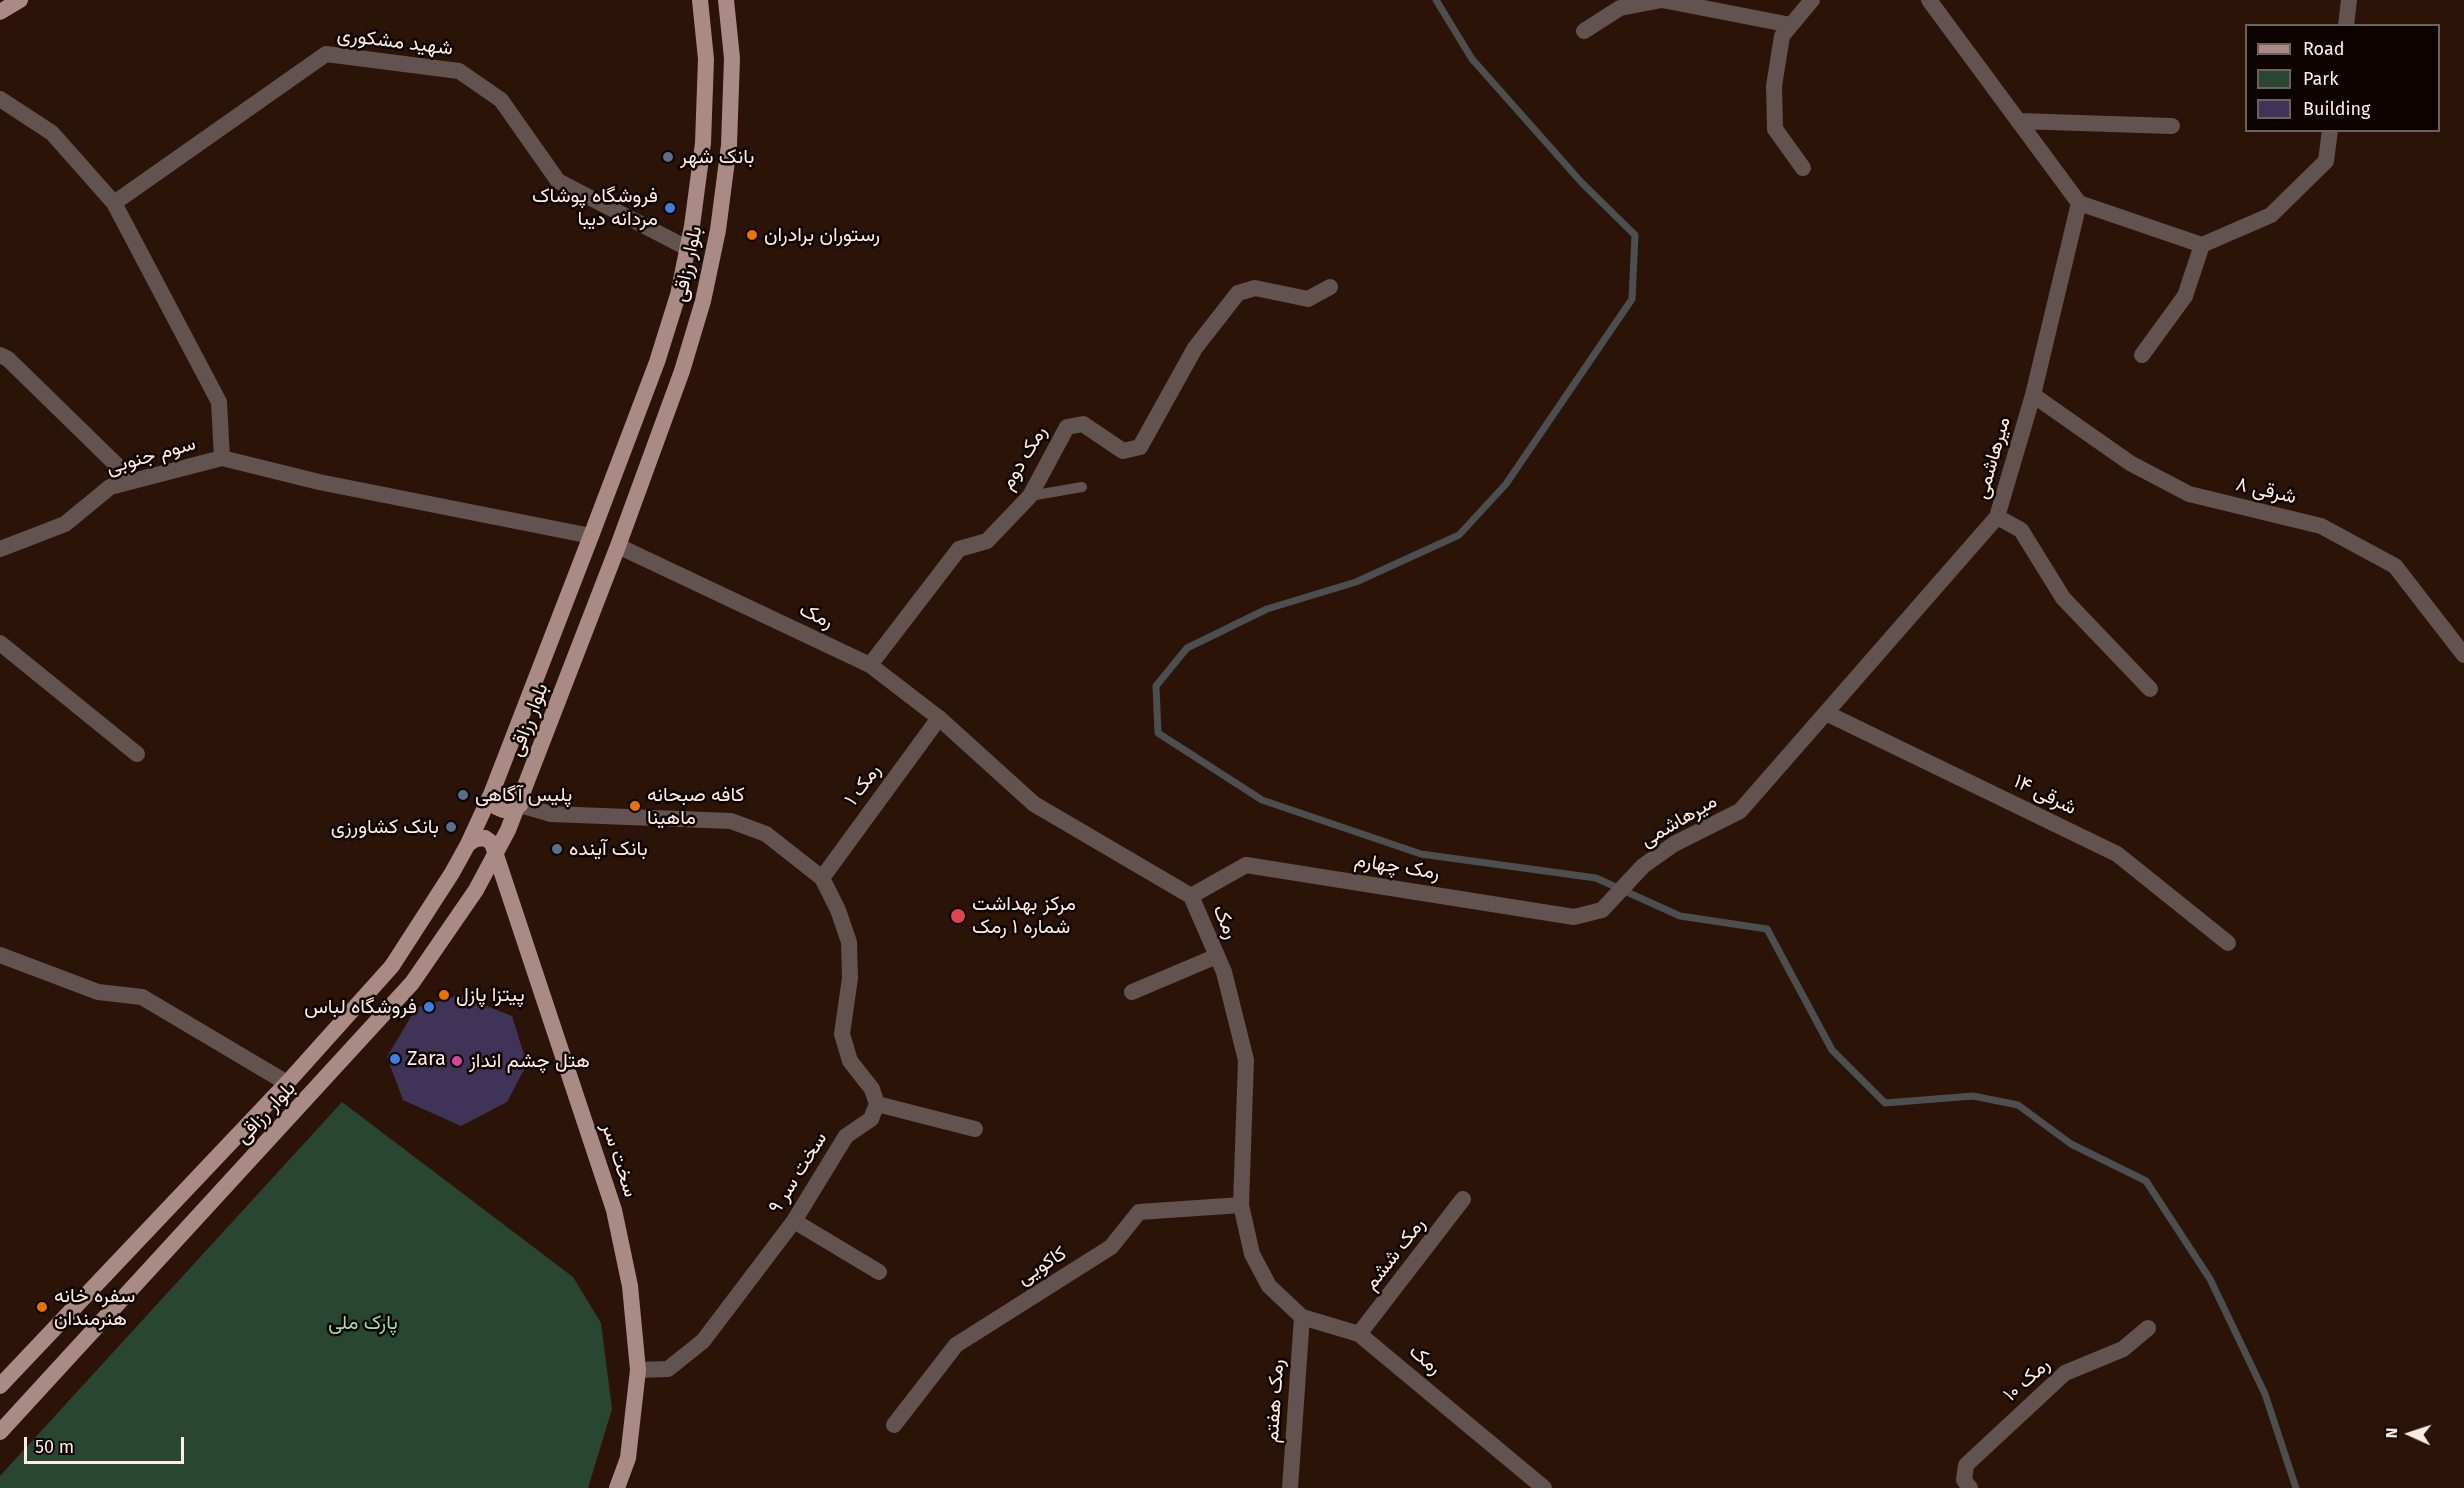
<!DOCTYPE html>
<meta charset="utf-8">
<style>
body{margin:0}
#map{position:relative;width:2464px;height:1488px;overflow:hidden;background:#2c1307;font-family:"Fira Sans",sans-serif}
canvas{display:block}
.legend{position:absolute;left:2245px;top:24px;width:195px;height:108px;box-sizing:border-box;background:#0d0401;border:2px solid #6e615c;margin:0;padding:8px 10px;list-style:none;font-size:18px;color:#ffece4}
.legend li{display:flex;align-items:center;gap:12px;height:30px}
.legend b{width:30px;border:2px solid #6e615c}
.north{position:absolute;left:2380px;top:1404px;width:60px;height:60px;-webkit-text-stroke:4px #0d0401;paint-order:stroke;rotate:273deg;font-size:16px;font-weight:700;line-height:24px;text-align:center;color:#ffece4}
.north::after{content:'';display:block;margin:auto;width:21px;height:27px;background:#ffece4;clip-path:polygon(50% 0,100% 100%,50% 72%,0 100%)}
.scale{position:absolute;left:24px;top:1437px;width:160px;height:27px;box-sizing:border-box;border:3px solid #ffece4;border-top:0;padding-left:8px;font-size:18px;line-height:21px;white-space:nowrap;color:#ffece4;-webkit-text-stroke:4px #0d0401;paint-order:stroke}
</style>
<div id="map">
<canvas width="2464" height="1488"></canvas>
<ul class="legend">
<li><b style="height:8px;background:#aa8a85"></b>Road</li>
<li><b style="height:16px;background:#294633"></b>Park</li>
<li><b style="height:16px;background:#403358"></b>Building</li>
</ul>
<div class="north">N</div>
<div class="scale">50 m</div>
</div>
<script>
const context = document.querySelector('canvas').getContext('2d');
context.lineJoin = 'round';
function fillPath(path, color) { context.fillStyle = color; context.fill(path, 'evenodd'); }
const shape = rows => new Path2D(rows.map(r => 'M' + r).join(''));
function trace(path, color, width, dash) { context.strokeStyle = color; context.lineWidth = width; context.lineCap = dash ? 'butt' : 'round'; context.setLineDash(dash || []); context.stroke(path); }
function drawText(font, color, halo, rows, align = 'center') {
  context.font = font + ' "Fira Sans",Vazirmatn,sans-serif'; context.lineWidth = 5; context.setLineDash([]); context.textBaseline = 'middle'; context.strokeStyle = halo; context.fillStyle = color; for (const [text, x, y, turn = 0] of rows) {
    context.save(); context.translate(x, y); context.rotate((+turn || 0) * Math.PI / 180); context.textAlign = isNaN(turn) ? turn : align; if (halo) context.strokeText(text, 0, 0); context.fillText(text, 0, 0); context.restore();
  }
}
fillPath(shape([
 [342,1102,573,1277,601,1323,612,1409,588,1488,0,1488,0,1476]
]), '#294633');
trace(shape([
 [1436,0,1472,59,1582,183,1635,235,1632,299,1506,484,1459,535,1356,582,1267,609,1187,648,1156,686,1158,733,1262,800,1421,854,1596,878,1680,916,1767,929,1832,1050,1885,1103,1973,1096,2018,1105,2071,1144,2146,1181,2210,1279,2265,1394,2296,1488]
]), '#4c4e50', 7);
fillPath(shape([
 [459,995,512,1016,527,1064,507,1102,461,1126,403,1100,387,1057,416,1008]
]), '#403358');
trace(shape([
 [1030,496,1082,487]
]), '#625250', 10);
trace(shape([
 [2346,26,2349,0],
 [1584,31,1620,8,1662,0,1791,25],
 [0,99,52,133,114,203,219,402,222,458],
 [2018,121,2172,126],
 [1803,168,1775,129,1774,86,1782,36,1812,0],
 [114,203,326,54,459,71,501,100,558,181,687,248],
 [2079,203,2202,245,2271,215,2326,161,2330,130],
 [0,355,8,359,133,481],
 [2142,355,2185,296,2202,245],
 [2033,395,2130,463,2189,494,2321,526,2395,566,2464,655],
 [1997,517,2021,530,2063,598,2150,689],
 [0,549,65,524,110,487,222,458,319,482,591,536],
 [0,643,137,754],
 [870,665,959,549,987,541,1030,496,1067,427,1083,424,1123,451,1140,447,1195,348,1238,293,1255,288,1308,299,1330,287],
 [1826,713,2117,854,2228,943],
 [520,805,551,814,731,821,766,834,822,878,838,910,849,942,850,978,842,1034,850,1061,872,1089,877,1104,871,1119,846,1136,794,1221,703,1341,668,1369,638,1370],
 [822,878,939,718],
 [1191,896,1246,865,1574,917,1602,910,1643,866,1674,844,1740,811,1997,517,2033,395,2079,203,1929,0],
 [0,955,98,992,142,997,287,1083],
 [1132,992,1217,956],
 [877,1104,975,1129],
 [794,1221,879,1272],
 [1359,1334,1463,1199],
 [894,1425,956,1345,1111,1247,1139,1212,1241,1205],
 [1290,1488,1302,1317],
 [1970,1488,1964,1480,1966,1465,2065,1373,2123,1349,2148,1328]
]), '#625250', 16);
trace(shape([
 [618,546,870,665,939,718,1034,804,1191,896,1224,972,1246,1060,1241,1205,1252,1254,1269,1286,1302,1317,1359,1334,1544,1488]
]), '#625250', 16);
trace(shape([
 [0,12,20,0],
 [492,792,496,807,503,810,520,805],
 [468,844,476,839,485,838,492,843,614,1210,630,1286,638,1370,628,1458,617,1488],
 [0,1386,287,1083,392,966,452,873,468,844,492,792,591,536,657,362,678,295,692,226,703,143,706,59,700,0],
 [0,1432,412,983,476,890,508,830,618,546,682,371,703,301,718,230,729,145,732,58,726,0]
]), '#aa8a85', 16);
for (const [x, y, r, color] of [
 [668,157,6,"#5c6f8a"],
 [670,208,6,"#3f7fe0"],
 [752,235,6,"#e8710a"],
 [463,795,6,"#5c6f8a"],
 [635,806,6,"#e8710a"],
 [451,827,6,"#5c6f8a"],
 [557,849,6,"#5c6f8a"],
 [958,916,8,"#e0444e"],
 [444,995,6,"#e8710a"],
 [429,1007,6,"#3f7fe0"],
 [395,1059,6,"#3f7fe0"],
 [457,1061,6,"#d1479c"],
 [42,1307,6,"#e8710a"]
]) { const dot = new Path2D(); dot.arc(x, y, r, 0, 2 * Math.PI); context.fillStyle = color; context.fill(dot); trace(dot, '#0d0401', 2); }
drawText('20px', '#ffece4', '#0d0401', [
 ["شهید مشکوری",395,42,7],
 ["بلوار رزاقی",688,264,-78],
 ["سوم جنوبی",151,456,-16],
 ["رمک دوم",1024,458,-59],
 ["میرهاشمی",1993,458,-74],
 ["شرقی ۸",2266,491,13],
 ["رمک",816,616,25],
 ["بلوار رزاقی",529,720,-69],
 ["رمک ۱",863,785,-54],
 ["شرقی ۱۴",2045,795,26],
 ["میرهاشمی",1679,821,-30],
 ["رمک چهارم",1397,867,9],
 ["رمک",1225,922,67],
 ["بلوار رزاقی",266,1113,-47],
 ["سخت سر",619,1160,72],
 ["سخت سر ۹",798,1173,-58],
 ["رمک ششم",1395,1254,-52],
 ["کاکویی",1042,1266,-32],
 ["رمک",1425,1360,40],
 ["رمک ۱۰",2027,1380,-42],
 ["رمک هفتم",1275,1401,-86]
]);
drawText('20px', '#ffece4', '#0d0401', [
 ["بانک شهر",680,157],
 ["فروشگاه پوشاک",658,196,"right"],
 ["مردانه دیبا",658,219,"right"],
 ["رستوران برادران",764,235],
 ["پلیس آگاهی",475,795],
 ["کافه صبحانه",647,795],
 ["ماهینا",647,818],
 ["بانک کشاورزی",439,827,"right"],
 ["بانک آینده",569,849],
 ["مرکز بهداشت",972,904],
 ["شماره ۱ رمک",972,927],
 ["پیتزا پازل",456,995],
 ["فروشگاه لباس",417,1007,"right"],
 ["Zara",407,1059],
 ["هتل چشم انداز",469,1061],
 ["سفره خانه",54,1296],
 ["هنرمندان",54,1319]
], 'left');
drawText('20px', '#9addaf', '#0d0401', [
 ["پارک ملی",363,1323]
]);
</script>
